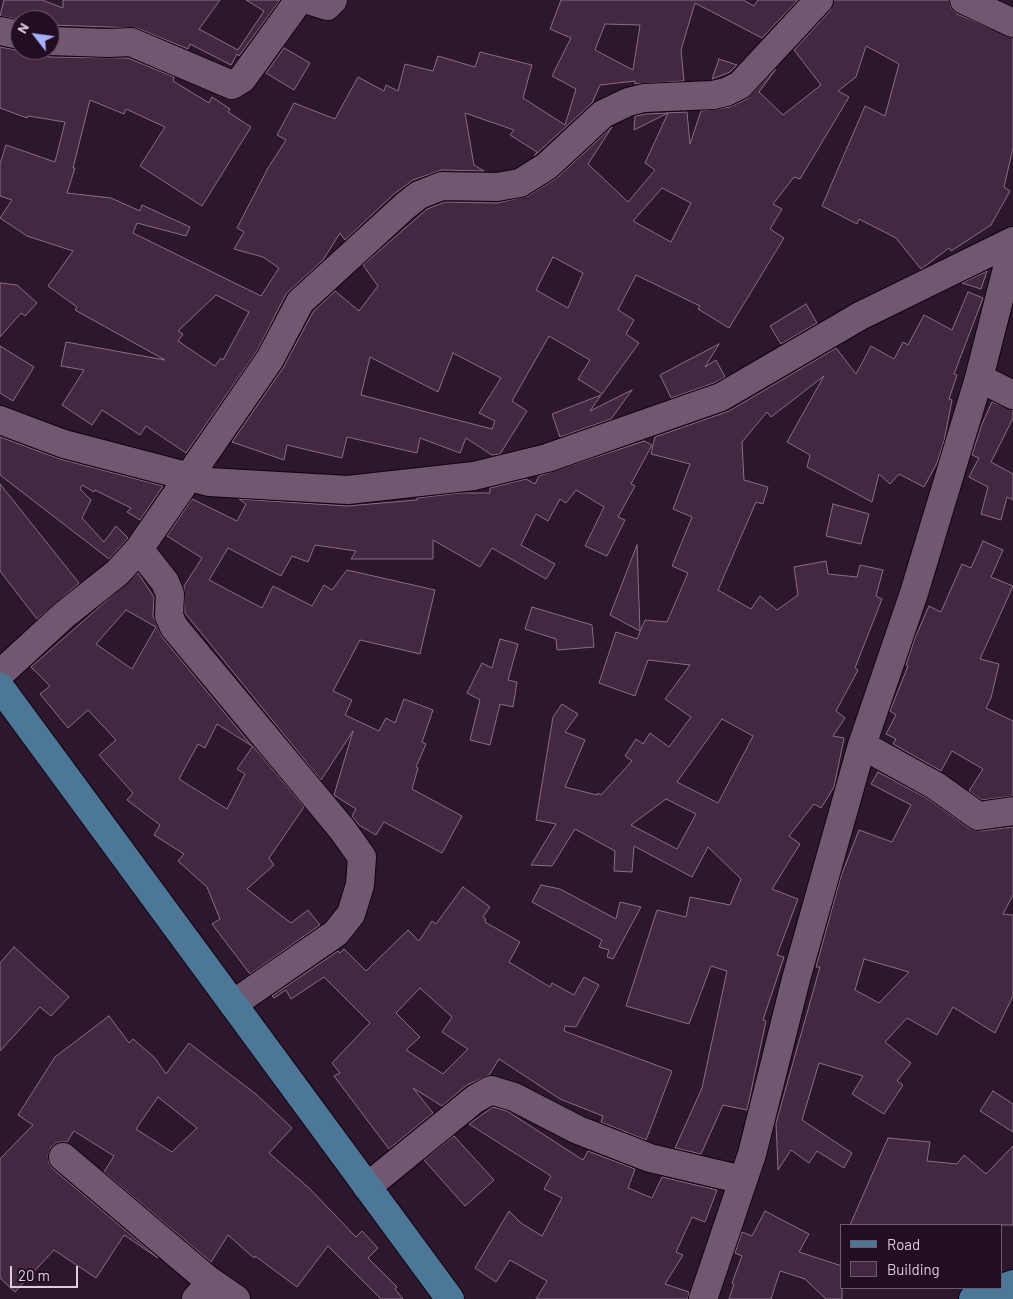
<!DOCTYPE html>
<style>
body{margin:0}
#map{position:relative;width:1013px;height:1299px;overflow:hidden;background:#2c172c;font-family:Barlow,sans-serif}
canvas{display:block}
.legend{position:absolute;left:840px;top:1224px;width:162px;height:65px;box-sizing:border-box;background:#220d22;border:1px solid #6d5a6c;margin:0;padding:6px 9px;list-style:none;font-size:15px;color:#ddcedc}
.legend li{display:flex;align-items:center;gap:10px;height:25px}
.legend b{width:25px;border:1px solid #6d5a6c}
.north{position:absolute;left:10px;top:10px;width:50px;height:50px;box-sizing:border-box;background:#220d22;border:1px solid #6d5a6c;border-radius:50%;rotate:300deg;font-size:14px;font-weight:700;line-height:20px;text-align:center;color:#ddcedc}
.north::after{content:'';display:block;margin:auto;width:18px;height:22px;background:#a8b0fc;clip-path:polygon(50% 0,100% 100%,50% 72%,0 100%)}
.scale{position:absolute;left:10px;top:1266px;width:68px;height:22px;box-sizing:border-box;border:2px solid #ddcedc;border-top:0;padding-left:6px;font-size:15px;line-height:18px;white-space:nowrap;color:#ddcedc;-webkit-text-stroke:4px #220d22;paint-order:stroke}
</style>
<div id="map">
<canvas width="1013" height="1299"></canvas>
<ul class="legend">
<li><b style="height:6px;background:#4c7797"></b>Road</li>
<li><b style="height:14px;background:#442842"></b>Building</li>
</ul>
<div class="north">N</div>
<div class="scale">20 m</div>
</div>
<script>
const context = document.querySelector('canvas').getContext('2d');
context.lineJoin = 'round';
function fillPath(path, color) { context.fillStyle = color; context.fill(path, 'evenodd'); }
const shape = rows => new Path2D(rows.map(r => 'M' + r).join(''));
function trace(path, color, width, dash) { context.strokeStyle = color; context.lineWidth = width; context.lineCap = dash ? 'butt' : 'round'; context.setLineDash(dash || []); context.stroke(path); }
const building = shape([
 [4,0,42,0,63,8,63,0,220,0,199,29,238,50,264,11,246,0,280,0,239,56,237,54,231,65,190,44,188,49,137,28,50,25,50,20,24,20,0,16,4,0],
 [561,0,743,0,754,6,758,0,798,0,762,38,695,3,681,50,684,81,635,84,635,81,600,85,592,103,534,156,537,152,510,135,514,130,465,113,474,165,484,171,442,170,413,180,394,194,345,240,340,233,323,260,286,294,257,351,186,453,146,426,140,435,102,410,92,425,62,405,84,370,61,366,66,342,165,360,75,310,77,307,48,286,73,251,27,236,0,218,12,200,0,196,0,164,6,145,55,162,65,122,28,116,27,118,0,108,0,47,17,50,38,50,49,57,128,58,174,77,173,81,209,103,212,97,230,109,228,112,251,127,202,206,140,166,165,127,126,109,124,114,90,100,73,168,75,168,67,193,111,198,140,211,142,205,190,227,186,236,137,223,133,233,261,296,279,268,263,257,234,249,244,232,237,228,268,168,286,140,277,135,294,103,335,119,358,77,384,91,386,85,398,91,405,64,433,71,438,56,475,67,480,52,532,65,523,98,565,125,576,89,552,76,571,38,550,29,561,0],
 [605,24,640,25,633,70,595,50,605,24],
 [216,295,249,312,223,360,221,358,215,366,178,341,183,334,178,331,216,295],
 [834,0,949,0,951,8,957,14,1013,38,1013,148,1004,187,1010,191,991,225,951,251,949,248,921,269,896,238,859,219,857,224,822,206,865,106,885,116,899,64,866,46,856,77,838,91,849,97,800,179,794,177,773,204,782,209,770,229,784,238,729,328,698,309,700,306,636,275,618,310,634,320,626,334,639,343,602,394,578,379,590,360,549,336,512,401,527,411,500,454,492,455,466,438,460,453,420,438,417,453,347,437,342,458,287,445,284,460,232,442,283,368,313,312,335,291,359,311,378,286,363,265,427,209,445,202,497,203,528,196,558,177,612,127,588,164,628,202,655,170,645,163,668,113,634,130,635,116,646,114,687,112,690,144,701,111,730,107,747,99,776,69,759,92,783,115,821,85,794,50,830,11,834,0],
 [662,188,691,203,671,242,633,221,662,188],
 [553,257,583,273,568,308,536,290,553,257],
 [453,353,501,378,479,413,495,421,492,429,361,395,370,357,438,392,453,353],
 [284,48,310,63,294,90,266,73,284,48],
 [719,59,737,65,730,72,712,79,719,59],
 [987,271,981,289,962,283,987,271],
 [0,283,17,285,37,303,25,316,21,313,0,337,0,283],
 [968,292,983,298,954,374,957,375,949,399,952,400,944,441,937,463,924,487,899,474,890,484,879,474,872,502,807,467,810,455,787,442,824,376,771,417,767,412,742,442,744,480,768,487,763,504,756,502,718,590,751,609,760,596,777,610,798,595,794,567,826,561,828,574,857,577,860,565,883,570,876,596,882,599,855,668,858,670,836,711,845,718,833,736,844,738,834,787,821,808,814,804,789,836,800,844,772,889,798,899,777,955,784,957,763,1020,766,1021,747,1110,723,1105,701,1154,675,1148,702,1088,727,971,711,966,689,1024,626,1006,657,910,686,917,690,897,730,905,741,879,708,847,692,877,634,846,632,872,614,871,615,851,575,829,552,866,531,865,556,824,536,820,553,717,562,704,578,714,565,732,585,740,565,787,597,795,598,793,601,795,632,761,625,756,636,739,643,744,650,733,669,747,691,717,665,699,690,665,648,660,635,696,599,683,616,632,637,639,645,620,667,622,688,573,672,566,692,517,673,509,690,464,651,454,655,437,729,411,836,348,856,374,871,346,894,359,903,342,908,345,924,315,952,330,968,292],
 [722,719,753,736,718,803,677,782,722,719],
 [666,799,696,814,677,849,631,825,666,799],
 [806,304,817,323,781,344,770,326,806,304],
 [719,344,705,367,716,360,725,377,714,383,671,398,660,375,719,344],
 [0,346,34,367,13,401,0,393,0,346],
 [632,390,611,419,560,437,552,414,601,395,590,411,632,390],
 [992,402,1013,410,1013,418,991,462,1013,474,1013,500,1007,497,1001,520,981,514,988,487,969,477,979,458,972,455,982,424,992,402],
 [0,437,60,459,163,486,140,520,127,512,131,508,95,490,94,492,82,485,80,489,91,500,82,518,104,542,116,526,128,538,109,559,0,475,0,437],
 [644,441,652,445,631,484,635,486,618,517,625,520,607,556,585,546,604,507,576,490,566,503,560,499,548,521,536,514,521,545,555,564,546,579,492,548,480,567,433,540,433,559,351,559,356,551,315,545,308,562,292,556,281,576,228,548,209,580,262,608,273,586,312,606,324,585,332,590,347,570,435,590,420,654,360,640,333,691,352,700,345,715,379,731,386,718,395,723,404,699,433,710,422,742,426,744,416,767,418,768,412,789,462,816,442,853,384,822,376,835,359,825,352,816,356,809,334,795,353,731,321,780,185,613,184,586,202,558,167,536,192,499,237,521,246,504,239,499,347,506,417,500,417,498,459,493,490,493,490,488,526,479,535,484,539,476,644,441],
 [0,484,79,583,37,619,0,571,0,484],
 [833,504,869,514,861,544,826,536,833,504],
 [983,541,1003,550,991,577,1013,586,980,659,999,664,991,698,986,708,1013,721,1013,796,982,800,969,791,983,769,952,751,941,771,893,744,896,739,886,734,896,715,890,711,908,666,906,665,915,638,929,606,941,612,962,564,971,568,983,541],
 [637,545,640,631,610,615,637,545],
 [138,573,154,597,153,616,162,637,252,746,217,724,205,748,198,744,179,779,227,809,245,774,237,769,253,746,304,807,269,858,274,865,247,889,291,923,308,910,320,925,250,974,212,924,220,919,207,887,178,861,184,854,154,835,160,825,127,800,133,793,99,755,116,740,88,710,68,728,40,694,50,686,31,667,138,573],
 [126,610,156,627,132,669,96,644,126,610],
 [532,607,592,625,594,647,557,650,556,639,525,629,532,607],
 [500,639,518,644,508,680,517,682,513,707,500,704,490,745,470,740,480,700,467,693,482,663,492,668,500,639],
 [878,772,928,799,970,829,980,831,1013,827,1013,895,1003,914,1013,915,1013,996,995,1033,953,1007,937,1035,907,1018,885,1042,911,1063,897,1081,903,1085,884,1114,852,1094,863,1076,819,1063,802,1120,852,1153,844,1168,817,1151,809,1163,791,1150,778,1170,776,1123,820,967,816,967,841,876,859,830,892,842,911,805,871,784,878,772],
 [864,959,909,972,879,1003,855,990,864,959],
 [541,885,560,889,616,919,620,902,641,907,613,959,607,957,609,950,599,947,602,940,532,902,541,885],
 [463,887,490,907,483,917,486,919,485,922,520,942,509,962,550,987,552,983,574,995,584,977,599,985,576,1027,565,1026,564,1031,672,1071,646,1140,601,1122,603,1116,560,1099,499,1059,489,1075,467,1085,442,1106,413,1088,433,1113,389,1149,334,1076,340,1073,332,1063,370,1023,324,977,291,999,286,990,274,998,272,996,338,951,340,953,344,949,366,971,408,930,419,941,432,921,436,924,463,887],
 [420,988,452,1017,442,1032,468,1049,443,1074,406,1050,420,1037,396,1013,420,988],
 [14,947,69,997,51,1016,40,1007,0,1051,0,963,14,947],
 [109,1016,129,1043,133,1039,155,1058,166,1074,189,1043,257,1095,292,1128,269,1153,310,1189,356,1237,362,1231,378,1248,368,1258,397,1287,395,1289,403,1299,381,1299,328,1246,297,1287,255,1256,254,1258,228,1235,211,1262,104,1172,114,1156,74,1131,67,1142,58,1142,51,1147,48,1155,49,1163,53,1169,158,1258,124,1235,96,1278,54,1250,15,1292,0,1278,0,1159,33,1125,18,1115,55,1057,109,1016],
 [158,1097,197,1128,172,1152,136,1129,158,1097],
 [993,1091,1013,1104,1013,1132,980,1111,993,1091],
 [493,1107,507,1111,583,1160,588,1151,635,1169,628,1188,652,1198,662,1177,717,1190,705,1222,692,1217,676,1252,683,1255,665,1284,689,1292,688,1299,536,1299,547,1281,510,1260,496,1282,475,1268,509,1211,521,1223,542,1236,562,1198,544,1189,551,1176,469,1124,493,1107],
 [454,1136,494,1180,465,1206,424,1160,454,1136],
 [888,1138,930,1142,927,1161,957,1164,964,1155,986,1174,1013,1146,1013,1225,850,1225,888,1138],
 [765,1211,809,1234,799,1252,842,1266,842,1299,826,1299,805,1279,780,1271,771,1299,729,1299,734,1284,732,1283,742,1256,735,1253,742,1232,752,1236,765,1211]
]);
fillPath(building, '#442842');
trace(building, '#896e86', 1);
const minor = shape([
 [308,0,327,6,333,0],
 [964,0,1013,23],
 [0,31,20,35],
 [50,41,108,43,131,42,232,85,242,79,299,0],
 [979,378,1013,395],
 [0,420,64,444,209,482,348,490,474,476,547,458,721,397,860,316,1013,241],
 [139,549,165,582,170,594,169,616,174,627,342,829,362,857,360,885,351,914,336,933,233,1004],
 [0,674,64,615,117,573,139,549,270,359,300,302,405,206,419,195,442,186,497,187,520,183,547,166,603,114,628,102,644,98,713,95,726,92,740,85,819,0],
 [862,745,936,786,978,816,1013,811],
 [63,1157,207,1279,206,1288,196,1299],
 [367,1187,475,1099,491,1090,514,1097,578,1130,650,1158,743,1180],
 [207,1279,236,1299],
 [703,1299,752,1154,796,979,862,745,914,593,979,378,1013,245]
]);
const major = shape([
 [0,687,450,1299],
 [973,1299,1013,1284]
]);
trace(minor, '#140314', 30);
trace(major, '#140314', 30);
trace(minor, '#715870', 28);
trace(major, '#4c7797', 28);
</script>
